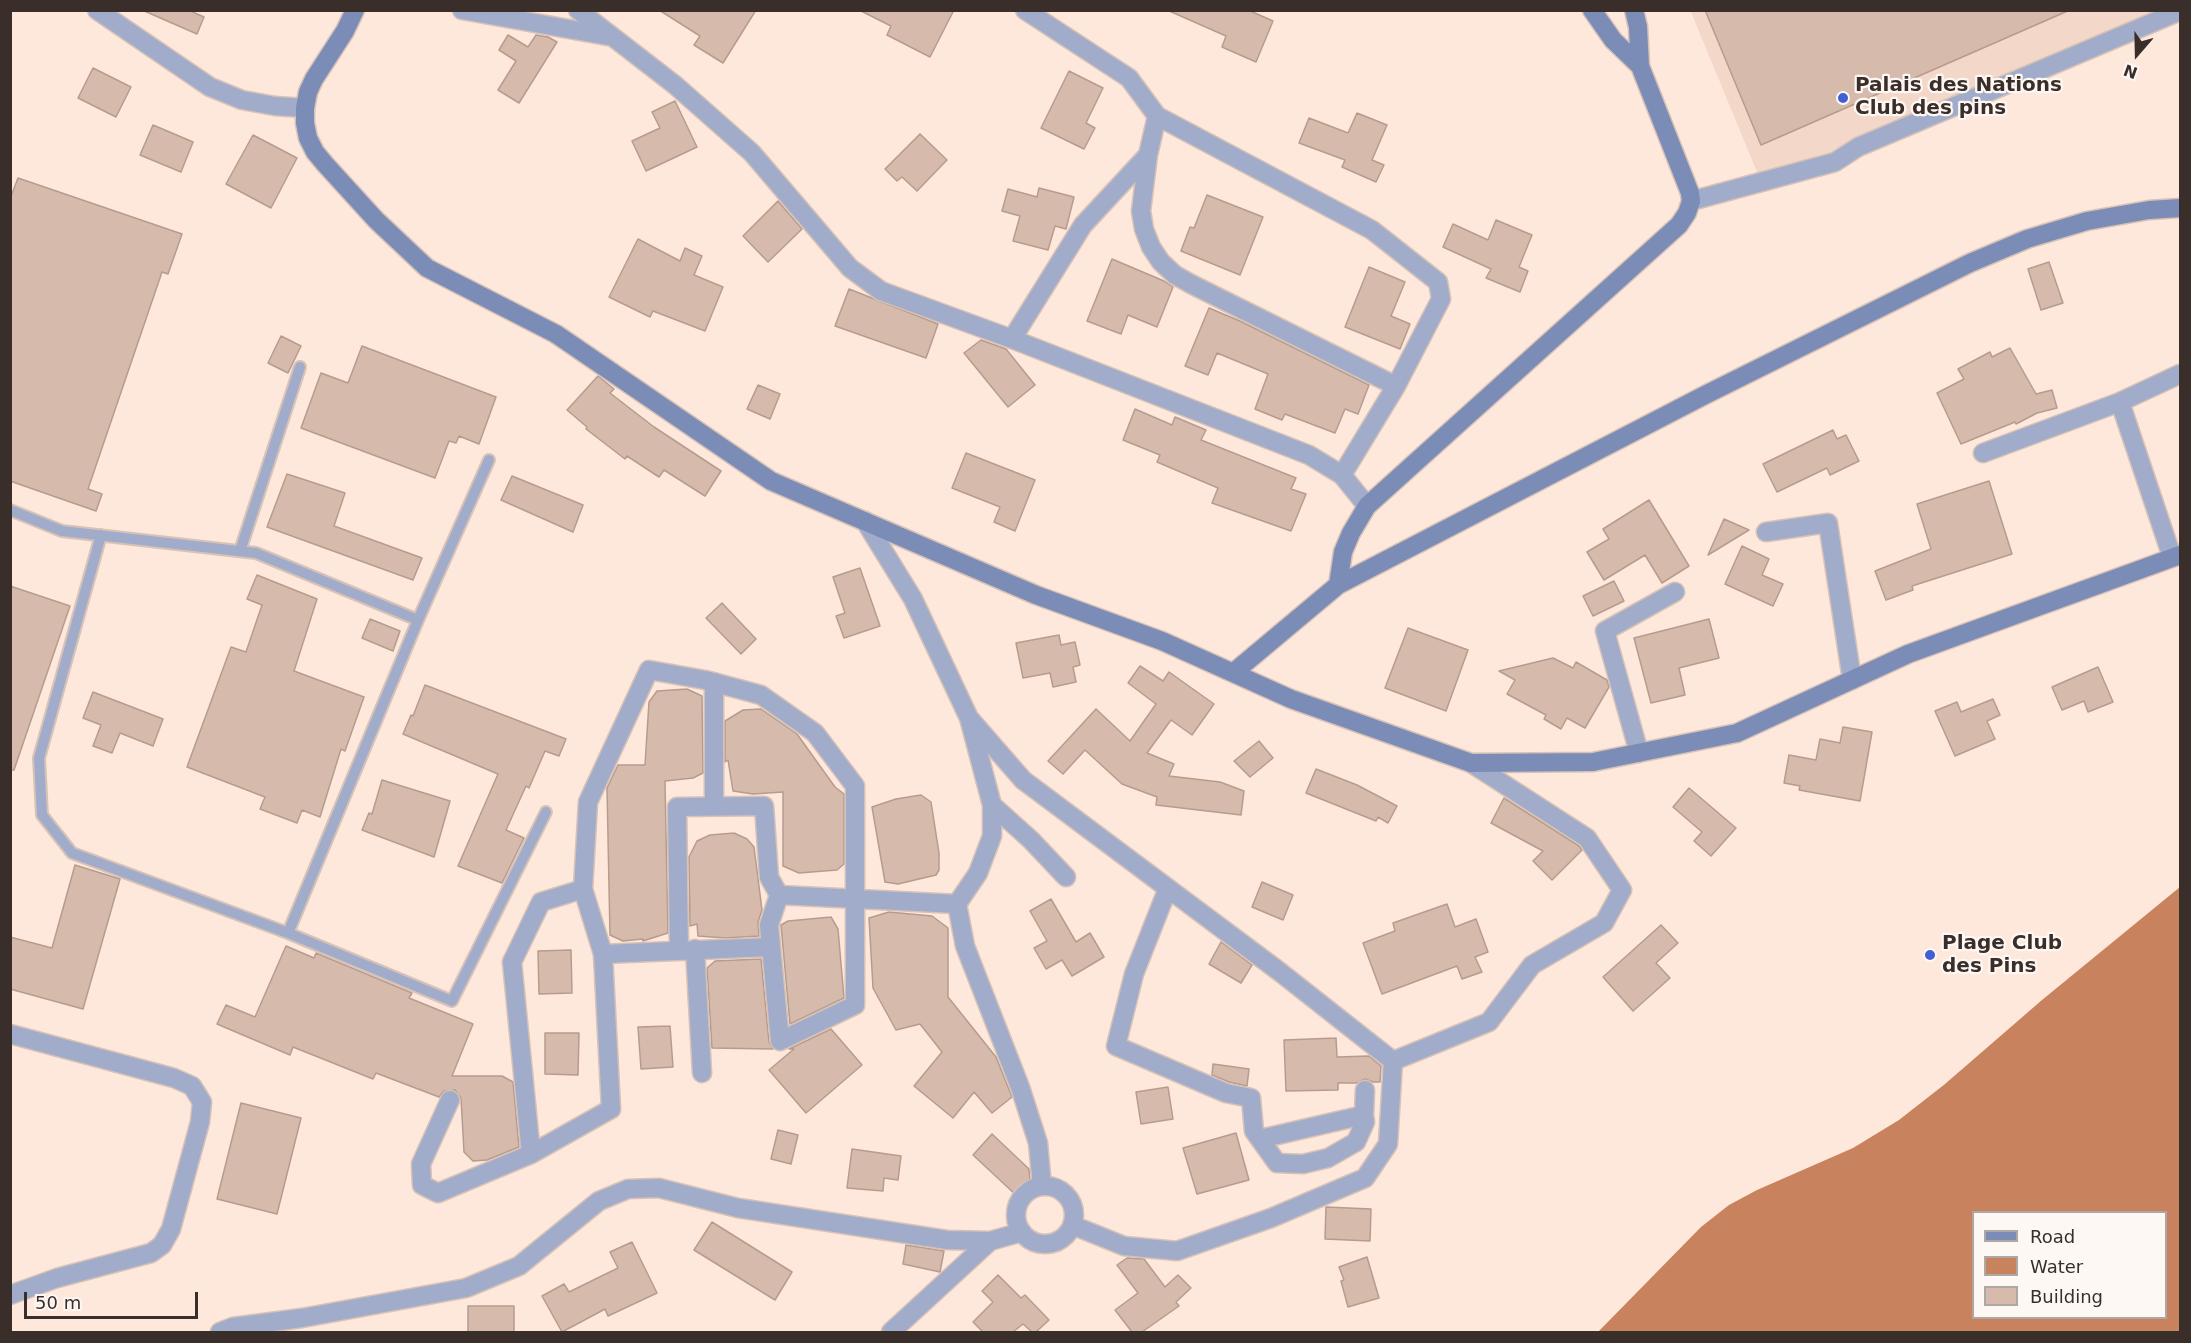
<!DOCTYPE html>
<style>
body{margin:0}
#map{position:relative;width:2191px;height:1343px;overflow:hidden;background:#fee7db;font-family:"DejaVu Sans",sans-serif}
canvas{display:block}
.frame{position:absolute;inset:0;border:12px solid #392e29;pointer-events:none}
.legend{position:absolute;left:1972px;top:1211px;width:195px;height:108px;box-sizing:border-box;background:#fef8f5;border:2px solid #afa7a3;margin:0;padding:8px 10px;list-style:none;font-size:18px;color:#392e29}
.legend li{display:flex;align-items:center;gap:12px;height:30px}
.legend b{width:30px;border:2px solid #afa7a3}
.north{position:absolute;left:2107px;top:24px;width:60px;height:60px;-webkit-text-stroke:4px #fef8f5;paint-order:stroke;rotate:200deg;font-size:16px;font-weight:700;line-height:24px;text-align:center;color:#392e29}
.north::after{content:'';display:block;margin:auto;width:21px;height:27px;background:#392e29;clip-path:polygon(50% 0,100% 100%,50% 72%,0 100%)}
.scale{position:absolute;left:24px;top:1292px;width:174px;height:27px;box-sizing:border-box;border:3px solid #392e29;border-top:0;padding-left:8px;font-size:18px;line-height:21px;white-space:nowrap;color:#392e29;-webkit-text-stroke:4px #fef8f5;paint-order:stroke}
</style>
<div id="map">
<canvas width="2191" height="1343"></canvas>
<div class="frame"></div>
<ul class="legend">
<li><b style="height:8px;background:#7b8cb7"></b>Road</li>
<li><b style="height:16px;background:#c8825d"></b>Water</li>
<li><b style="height:16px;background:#d6baac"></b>Building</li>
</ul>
<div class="north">N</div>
<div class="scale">50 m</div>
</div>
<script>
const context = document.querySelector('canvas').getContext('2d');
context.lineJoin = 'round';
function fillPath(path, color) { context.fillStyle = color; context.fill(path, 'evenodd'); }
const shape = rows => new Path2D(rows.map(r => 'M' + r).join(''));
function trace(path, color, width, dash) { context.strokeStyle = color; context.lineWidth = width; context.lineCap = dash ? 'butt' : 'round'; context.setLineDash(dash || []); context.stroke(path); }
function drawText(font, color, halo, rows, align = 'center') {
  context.font = font + ' "DejaVu Sans",sans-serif'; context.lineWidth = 4.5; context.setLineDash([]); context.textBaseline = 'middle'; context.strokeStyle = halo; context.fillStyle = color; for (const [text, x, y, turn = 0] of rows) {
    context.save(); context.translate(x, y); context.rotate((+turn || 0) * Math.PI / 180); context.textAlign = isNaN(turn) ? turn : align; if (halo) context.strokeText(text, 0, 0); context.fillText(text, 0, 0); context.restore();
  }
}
fillPath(shape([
 [1685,11,2160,11,1762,184,1691,12]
]), '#f3d7c8');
fillPath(shape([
 [2180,887,2180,1332,1598,1332,1701,1227,1729,1205,1757,1190,1853,1148,1899,1120,1945,1084,2042,1000],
 [1974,1212,2166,1212,2166,1318,1974,1318]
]), '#c8825d');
const building = shape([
 [142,10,188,10,204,17,197,34,142,10],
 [659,10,756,10,723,63,694,45,700,36,659,10],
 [859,10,954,10,930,57,887,35,891,26,859,10],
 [1167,10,1248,10,1273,21,1256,62,1222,47,1226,36,1167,10],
 [1705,10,2070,10,1761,145,1705,10],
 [508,35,528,47,536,35,548,37,557,42,519,103,498,90,516,61,499,50,508,35],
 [93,68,131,87,116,117,78,98,93,68],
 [1069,71,1103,88,1086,123,1095,128,1084,149,1041,128,1069,71],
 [675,101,697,147,646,171,632,141,660,128,652,112,675,101],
 [1357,113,1387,125,1372,160,1384,165,1376,182,1342,167,1345,160,1299,143,1309,118,1348,133,1357,113],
 [153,125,193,142,181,172,140,155,153,125],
 [920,134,947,160,917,191,902,177,897,181,885,169,920,134],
 [253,135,297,158,271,208,226,184,253,135],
 [18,178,182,234,168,274,162,272,88,489,102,494,96,511,10,481,10,199,18,178],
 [1039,188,1074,197,1066,229,1055,226,1048,250,1013,241,1020,216,1002,211,1008,189,1037,197,1039,188],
 [1207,195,1263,217,1240,275,1181,251,1190,227,1194,228,1207,195],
 [778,201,802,229,768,262,743,236,778,201],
 [1496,220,1532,235,1519,267,1528,271,1520,292,1486,278,1491,269,1443,247,1453,224,1488,240,1496,220],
 [638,239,680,261,685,248,702,256,694,275,723,287,705,331,653,311,650,317,609,297,638,239],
 [1112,259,1164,281,1173,287,1157,327,1128,315,1121,334,1087,321,1112,259],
 [2049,262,2063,303,2041,310,2028,269,2049,262],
 [1369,267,1405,282,1391,316,1410,324,1400,349,1345,327,1369,267],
 [849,289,938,324,926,358,835,326,849,289],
 [1209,308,1240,321,1369,385,1358,414,1345,409,1335,433,1285,414,1282,420,1255,409,1268,374,1217,353,1208,375,1185,366,1209,308],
 [281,336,301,346,288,373,268,363,281,336],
 [981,340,1006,349,1035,385,1008,407,964,353,981,340],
 [362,346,496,397,479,444,459,436,456,443,449,441,435,478,301,428,321,373,348,383,362,346],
 [2010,348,2036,394,2052,390,2057,408,2037,413,2016,424,2015,422,1961,444,1937,393,1964,379,1958,369,1990,352,1992,357,2010,348],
 [598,376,614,389,610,393,654,427,721,471,705,496,664,470,659,477,627,456,625,459,586,429,587,427,567,410,598,376],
 [758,385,780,394,770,419,747,409,758,385],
 [1135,409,1172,425,1175,417,1206,430,1201,440,1296,478,1291,489,1306,494,1291,531,1212,503,1218,488,1157,462,1160,455,1123,440,1135,409],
 [1833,430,1837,439,1846,435,1859,461,1830,475,1827,468,1777,492,1763,464,1833,430],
 [966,453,1035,480,1015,531,994,522,1000,507,952,488,966,453],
 [287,474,345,493,334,526,422,558,413,580,267,527,287,474],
 [512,476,583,505,573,532,501,500,512,476],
 [1989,481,2012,554,1912,586,1913,590,1886,600,1875,571,1931,549,1917,504,1989,481],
 [1649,500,1689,566,1662,583,1645,555,1604,580,1587,552,1609,539,1603,529,1649,500],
 [1724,519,1749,530,1708,555,1724,519],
 [1742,546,1769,559,1762,575,1783,584,1773,606,1725,584,1742,546],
 [860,568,880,626,844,638,836,616,845,613,833,577,860,568],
 [257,575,317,599,294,671,364,697,345,751,341,749,320,817,302,810,297,823,260,809,265,797,187,767,231,647,246,652,262,605,247,599,257,575],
 [1614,581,1624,601,1593,616,1583,596,1614,581],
 [10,586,70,606,14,770,10,770,10,586],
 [722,603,756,639,741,654,706,618,722,603],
 [370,619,400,631,393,651,362,638,370,619],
 [1709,619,1719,658,1679,668,1685,695,1651,703,1634,638,1709,619],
 [1408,628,1468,650,1446,711,1385,688,1408,628],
 [1059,635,1061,645,1075,642,1080,665,1073,667,1076,682,1053,687,1050,673,1023,678,1016,643,1059,635],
 [1553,658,1573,668,1576,662,1607,680,1609,687,1585,728,1567,718,1561,729,1544,719,1546,715,1507,694,1515,680,1499,671,1553,658],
 [1140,666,1163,681,1169,672,1214,704,1192,735,1171,720,1147,753,1174,764,1169,776,1220,782,1244,791,1241,815,1156,805,1157,797,1122,784,1085,750,1063,774,1048,761,1096,709,1130,741,1156,704,1128,683,1140,666],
 [2098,667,2113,702,2088,712,2084,701,2062,710,2052,687,2098,667],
 [425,685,566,739,559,756,545,751,529,788,526,786,506,830,524,838,502,883,458,866,498,774,403,734,411,715,413,716,425,685],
 [687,689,702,696,703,773,693,778,665,781,668,933,643,941,643,939,623,941,610,935,607,788,618,765,645,765,649,702,657,691,687,689],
 [93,692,163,719,153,746,120,733,112,753,93,746,101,725,83,718,93,692],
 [1993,699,2000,715,1987,721,1995,739,1955,756,1935,711,1957,702,1961,712,1993,699],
 [761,709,797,734,835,787,844,794,844,864,837,870,799,873,783,866,783,792,753,794,733,791,728,760,725,762,725,721,743,710,761,709],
 [1843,727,1872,732,1860,801,1799,790,1800,786,1784,783,1789,755,1816,760,1820,739,1840,743,1843,727],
 [1259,741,1273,758,1250,777,1234,761,1259,741],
 [1316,769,1357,785,1397,806,1388,823,1378,817,1376,821,1306,793,1316,769],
 [382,780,450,801,434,857,362,830,369,813,372,814,382,780],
 [1689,788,1736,828,1711,856,1694,841,1702,832,1673,807,1689,788],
 [921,795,931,802,939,853,939,870,936,875,898,884,885,882,872,807,896,799,921,795],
 [1504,798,1579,846,1582,850,1552,880,1533,861,1543,851,1491,823,1504,798],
 [734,833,747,839,754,847,762,910,758,922,759,936,725,938,698,936,697,924,690,926,689,857,697,841,710,835,734,833],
 [75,865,120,879,83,1009,10,989,10,937,52,948,75,865],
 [1262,882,1293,895,1283,920,1252,907,1262,882],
 [1051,899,1076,942,1090,933,1104,957,1072,976,1062,960,1046,969,1034,948,1047,941,1030,911,1051,899],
 [1447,904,1455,927,1476,919,1488,952,1475,957,1482,972,1462,979,1457,966,1382,994,1363,943,1395,931,1393,923,1447,904],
 [889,912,932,916,948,928,948,997,996,1057,1012,1097,992,1113,974,1092,953,1118,914,1086,942,1052,920,1024,896,1030,873,988,869,918,889,912],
 [831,917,838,929,844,998,790,1024,781,925,788,921,831,917],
 [1661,925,1678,943,1656,963,1670,978,1633,1011,1603,977,1661,925],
 [1221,942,1252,965,1241,983,1209,964,1221,942],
 [286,946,314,958,316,953,412,993,409,998,473,1024,452,1076,502,1076,513,1082,519,1147,487,1160,473,1161,464,1152,461,1098,455,1090,444,1091,439,1097,376,1073,373,1079,293,1047,290,1055,217,1024,226,1005,255,1017,286,946],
 [571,950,572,993,539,994,538,951,571,950],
 [761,959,769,1042,773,1049,712,1048,707,968,715,961,761,959],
 [670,1026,673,1067,641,1069,638,1027,670,1026],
 [831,1029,862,1065,806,1113,769,1070,794,1049,789,1049,831,1029],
 [545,1033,579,1033,578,1075,545,1074,545,1033],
 [1336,1038,1337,1057,1369,1056,1381,1066,1380,1082,1373,1082,1365,1079,1357,1083,1338,1083,1338,1090,1286,1091,1284,1040,1336,1038],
 [1213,1064,1249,1069,1247,1086,1229,1082,1212,1075,1213,1064],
 [1168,1087,1173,1119,1141,1124,1136,1092,1168,1087],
 [241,1103,301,1118,277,1214,217,1199,241,1103],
 [778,1130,798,1135,791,1164,771,1159,778,1130],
 [1236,1133,1249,1180,1197,1194,1183,1148,1236,1133],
 [992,1134,1029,1169,1030,1182,1017,1196,973,1155,992,1134],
 [852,1149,901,1156,898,1180,884,1178,883,1191,847,1188,852,1149],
 [1326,1207,1371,1209,1370,1241,1325,1239,1326,1207],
 [712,1222,792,1272,775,1300,694,1250,712,1222],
 [632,1242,657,1293,608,1316,605,1309,562,1332,542,1296,564,1284,569,1292,618,1268,610,1252,632,1242],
 [906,1245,944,1251,940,1272,903,1264,906,1245],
 [1367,1257,1379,1298,1348,1307,1341,1281,1344,1280,1339,1267,1367,1257],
 [1127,1258,1144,1259,1165,1287,1178,1275,1191,1288,1176,1302,1179,1306,1142,1332,1132,1332,1115,1310,1138,1293,1117,1265,1127,1258],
 [998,1275,1021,1298,1025,1295,1049,1320,1036,1332,1032,1332,1023,1324,1013,1332,983,1332,973,1322,993,1302,982,1291,998,1275],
 [468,1306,514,1306,514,1332,468,1332,468,1306]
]);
fillPath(building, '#d6baac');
trace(building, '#b79c8e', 1.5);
const lane = shape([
 [10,510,62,531,256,553,418,620],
 [101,535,39,758,42,815,72,853,288,933,452,1001,546,812],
 [240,551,300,367],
 [288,933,418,620,489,460]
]);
const street = shape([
 [97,10,210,87,242,100,275,106,305,108],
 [462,10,608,36],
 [578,10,675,85,752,153,850,268,881,291,1012,339,1309,455,1342,475,1367,506],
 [1157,116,1372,230,1438,282,1441,299,1396,386,1342,475],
 [1148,155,1141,211,1144,229,1151,247,1161,262,1175,275,1191,284,1396,386],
 [1691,201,1835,162,1858,147,2180,11],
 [1012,339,1083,225,1148,155,1157,116,1129,78,1025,10],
 [2120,402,2180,374],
 [1983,453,2120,402,2172,557],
 [865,521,913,599,969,718,992,805,992,836,978,873,957,904,965,946,1020,1087,1038,1143,1042,1186],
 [1766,532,1828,523,1852,680],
 [714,682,714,806],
 [969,718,1023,780,1280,972,1393,1061,1489,1022,1532,965,1604,923,1622,890,1587,838,1471,763],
 [1639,753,1605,631,1675,592],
 [992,805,1031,840,1066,877],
 [1168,888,1134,974,1116,1046,1226,1093,1251,1098,1254,1131,1277,1163,1303,1164,1328,1158,1356,1142,1365,1122,1364,1115,1260,1139],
 [779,895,957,904],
 [695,949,702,1073],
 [603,954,771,947],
 [10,1034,174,1078,192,1086,202,1102,200,1122,171,1229,162,1245,151,1253,57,1278,10,1295],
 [450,1100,421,1164,422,1185,438,1193,531,1154,611,1109,603,954,583,889,588,802,649,670,705,680,761,695,815,733,855,786,855,1005,780,1041,769,925,779,895,769,877,764,806,677,807,679,950],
 [1364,1115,1365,1090],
 [531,1154,512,962,541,902,583,889],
 '1016 1215a29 29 0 1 1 58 0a29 29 0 1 1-58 0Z',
 [1072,1225,1124,1246,1177,1251,1271,1218,1365,1178,1388,1144,1393,1061],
 [220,1332,233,1327,302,1318,466,1288,519,1266,599,1201,628,1189,659,1188,738,1208,947,1240,990,1241,1022,1232],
 [891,1332,990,1241]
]);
const secondary = shape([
 [355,10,345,31,314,79,308,92,305,108,305,123,308,138,315,152,325,164,376,220,427,268,556,334,771,481,1036,595,1162,641,1291,699,1471,763,1593,762,1737,733,1908,654,2180,555],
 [1592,10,1613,40,1640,66],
 [1338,585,1343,552,1351,533,1367,506,1679,225,1687,213,1691,201,1690,193,1640,66,1638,27,1634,10],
 [1233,673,1338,585,1705,395,1970,263,2027,239,2087,221,2149,210,2180,208]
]);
trace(lane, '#d7c2b7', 14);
trace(street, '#d7c2b7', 21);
trace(secondary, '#d7c2b7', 21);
trace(lane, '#a0acca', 10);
trace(street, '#a0acca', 18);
trace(secondary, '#7b8cb7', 18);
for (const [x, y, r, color] of [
 [1843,98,6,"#4260d3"],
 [1930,955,6,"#4260d3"]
]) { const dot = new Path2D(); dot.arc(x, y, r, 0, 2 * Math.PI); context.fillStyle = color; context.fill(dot); trace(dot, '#fef8f5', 2); }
drawText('bold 20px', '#392e29', '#fef8f5', [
 ["Palais des Nations",1855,86],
 ["Club des pins",1855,109],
 ["Plage Club",1942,944],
 ["des Pins",1942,967]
], 'left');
</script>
